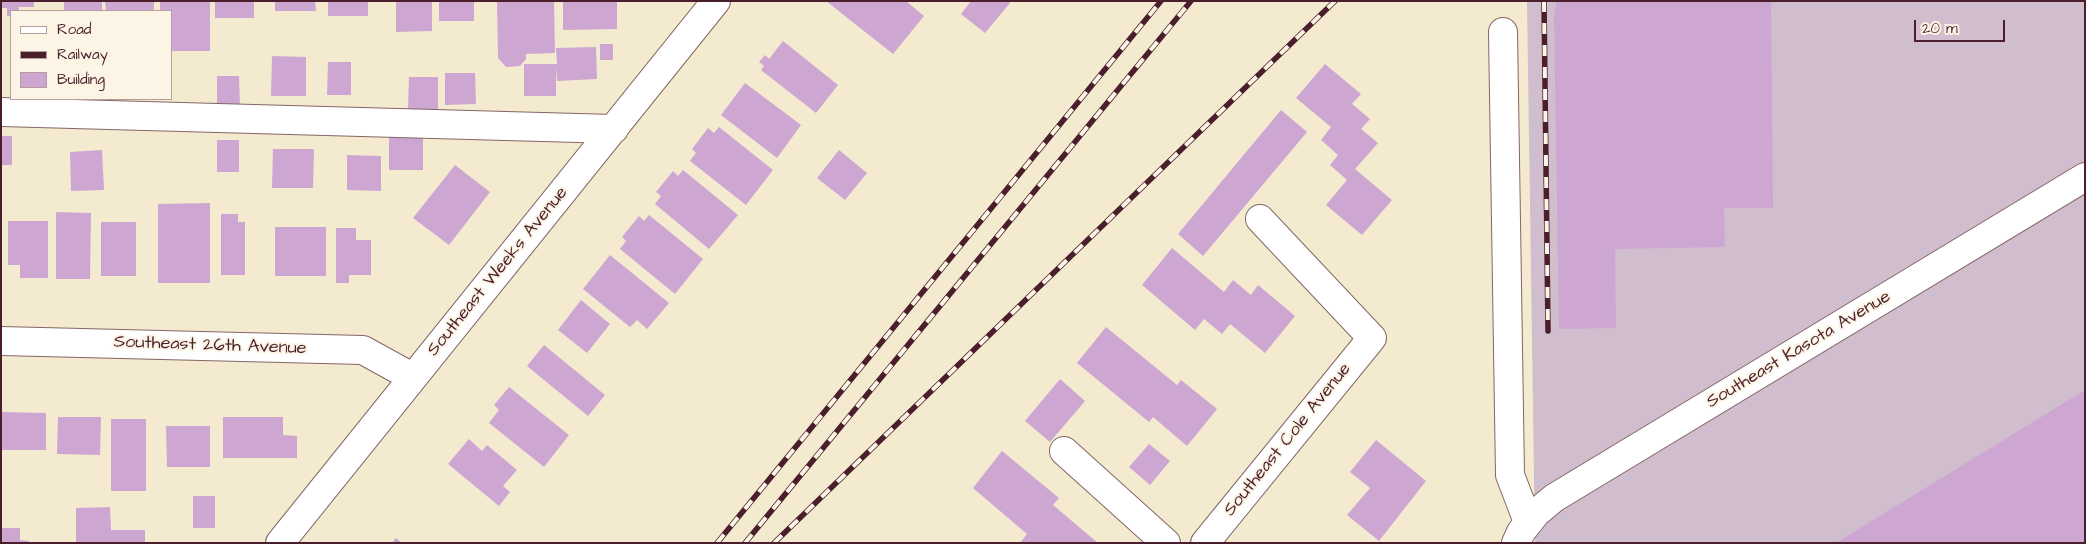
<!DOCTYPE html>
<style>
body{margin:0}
#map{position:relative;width:2086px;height:544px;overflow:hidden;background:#f3ead0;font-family:"Architects Daughter",sans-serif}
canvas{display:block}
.frame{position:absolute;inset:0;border:2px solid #4a1f2b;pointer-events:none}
.legend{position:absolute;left:10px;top:10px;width:162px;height:90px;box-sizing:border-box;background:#fcf5e5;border:1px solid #b59f9b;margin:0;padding:6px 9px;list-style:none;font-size:15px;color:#4a1f2b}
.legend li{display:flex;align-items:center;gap:10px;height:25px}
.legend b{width:25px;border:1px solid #b59f9b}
.scale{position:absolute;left:1914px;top:20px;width:91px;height:22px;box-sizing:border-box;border:2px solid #4a1f2b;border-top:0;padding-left:6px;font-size:15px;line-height:18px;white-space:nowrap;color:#4a1f2b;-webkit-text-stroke:4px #fcf5e5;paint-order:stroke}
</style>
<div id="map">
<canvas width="2086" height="544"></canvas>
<div class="frame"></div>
<ul class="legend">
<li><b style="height:6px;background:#fff"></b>Road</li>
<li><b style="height:6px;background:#4a1f2b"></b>Railway</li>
<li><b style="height:14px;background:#cda7d2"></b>Building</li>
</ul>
<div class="scale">20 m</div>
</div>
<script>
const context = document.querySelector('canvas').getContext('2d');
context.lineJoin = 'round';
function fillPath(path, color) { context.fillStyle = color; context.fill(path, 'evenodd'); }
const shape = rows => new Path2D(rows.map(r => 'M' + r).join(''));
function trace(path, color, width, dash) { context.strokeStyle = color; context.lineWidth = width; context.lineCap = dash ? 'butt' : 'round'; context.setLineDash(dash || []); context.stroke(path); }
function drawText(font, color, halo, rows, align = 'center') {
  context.font = font + ' "Architects Daughter",sans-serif'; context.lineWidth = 4; context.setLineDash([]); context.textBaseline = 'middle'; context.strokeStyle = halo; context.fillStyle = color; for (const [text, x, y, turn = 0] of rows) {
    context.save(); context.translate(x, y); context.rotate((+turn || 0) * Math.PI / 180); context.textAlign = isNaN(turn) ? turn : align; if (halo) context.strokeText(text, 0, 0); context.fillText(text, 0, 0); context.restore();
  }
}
fillPath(shape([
 [1527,1,2085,1,2085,543,1535,543]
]), '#d0bdce');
fillPath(shape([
 [1,1,34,1,34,7,19,7,19,11,11,11,11,16,7,16,7,8,1,8],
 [64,1,102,1,102,11,64,11],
 [105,1,154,1,154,11,106,11],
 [160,1,210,1,210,51,171,51,171,11,160,11],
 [215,1,254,1,254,18,215,18],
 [275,1,315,1,316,11,275,11],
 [328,1,368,1,368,16,328,16],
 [396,1,432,1,432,31,396,32],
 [439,1,474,1,474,21,439,21],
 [497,1,554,1,555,53,526,54,526,59,520,66,506,67,498,58],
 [563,1,617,1,617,29,563,30],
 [826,1,906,1,924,16,893,54],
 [971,1,1008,1,1010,3,985,33,961,14],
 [1557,1,1771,1,1773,208,1724,208,1725,247,1615,249,1616,328,1559,329,1554,12],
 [783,41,838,85,816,113,761,70,764,66,759,62,765,55,769,59],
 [600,44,613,44,613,60,600,60],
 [596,47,597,79,557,81,556,67,556,96,524,96,524,64,557,64,556,48],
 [272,56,306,57,306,96,271,96],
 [328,62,351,62,351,95,327,95],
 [1325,64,1361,94,1352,104,1370,119,1361,129,1378,143,1355,169,1392,200,1362,235,1326,205,1347,180,1330,165,1338,155,1321,140,1331,127,1296,98],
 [445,73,475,73,476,104,445,105],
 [217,76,239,76,240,107,217,107],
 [409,77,438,77,438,110,408,109],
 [745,83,801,125,777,158,721,115],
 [1281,110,1307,132,1203,256,1178,234],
 [719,127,773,170,746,205,690,161,696,153,692,149,708,128,714,133],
 [389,134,423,134,423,170,389,170],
 [1,136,12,136,12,165,1,165],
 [217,140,239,140,239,172,217,172],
 [273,149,314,149,313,188,272,188],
 [102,150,104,190,71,191,70,152],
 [839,150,867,173,845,200,817,178],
 [347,155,381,156,381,191,347,190],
 [455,165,490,192,449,245,413,218],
 [683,170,738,215,709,249,655,204,661,196,656,192,673,171,678,176],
 [210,203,210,283,158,283,158,204],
 [56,212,91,213,90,279,56,279],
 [221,214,238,214,238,222,245,222,245,275,221,275],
 [649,215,703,259,675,294,620,249,626,241,622,237,639,216,644,221],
 [8,221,48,221,48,278,20,278,20,265,8,265],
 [101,222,136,222,136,276,101,276],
 [275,227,326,227,326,276,275,276],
 [336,228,356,228,356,240,371,240,371,275,349,275,349,283,336,283],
 [1172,248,1224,292,1233,280,1251,295,1258,285,1295,316,1265,353,1230,324,1222,334,1204,319,1195,330,1142,285],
 [610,255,669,303,647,329,637,320,630,327,583,289],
 [581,300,610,324,587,353,558,330],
 [1106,327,1177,385,1181,380,1217,409,1187,446,1153,417,1149,422,1077,363],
 [544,345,605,395,588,416,527,366],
 [1060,379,1085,401,1050,442,1025,421],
 [509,387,569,435,544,467,489,423,499,410,494,405],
 [2085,390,2085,543,1836,543],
 [2,412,46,413,46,450,2,450],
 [58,417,101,417,100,455,57,454],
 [223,417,283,417,283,435,297,436,297,458,223,458],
 [111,419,146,419,146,491,111,491],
 [166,426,210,426,210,467,167,467],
 [469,439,482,451,487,445,517,470,503,486,510,492,499,506,448,464],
 [1376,440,1426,481,1379,541,1347,515,1370,488,1350,472],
 [1149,444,1170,461,1150,485,1129,467],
 [1002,451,1059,498,1053,505,1098,543,1020,543,1027,534,973,488],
 [193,496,215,496,215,528,193,528],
 [110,507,111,530,145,530,145,543,76,543,76,508],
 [1,528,20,528,20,540,29,541,29,543,1,543],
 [396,538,402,543,392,543]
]), '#cda7d2');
const minor = shape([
 [1503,32,1510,475,1528,522],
 [1,112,614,129],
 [1,341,363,350,412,377],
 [1064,451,1166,543],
 [280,543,716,1],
 [1205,543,1372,338,1260,219],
 [1516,543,1521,532,1536,513,1554,498,2085,177]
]);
trace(minor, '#856665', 30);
trace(minor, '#fff', 28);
const rail = shape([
 [1544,1,1548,331],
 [717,543,1161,1],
 [745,543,1191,1],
 [774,543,1335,1]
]);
trace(rail, '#4a1f2b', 5.5);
trace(rail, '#fcf5e5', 4, [11]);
drawText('18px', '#4a1f2b', '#fcf5e5', [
 ["Southeast Weeks Avenue",498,272,-51],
 ["Southeast 26th Avenue",210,346,2],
 ["Southeast Kasota Avenue",1799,350,-31],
 ["Southeast Cole Avenue",1288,440,-51]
]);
</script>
